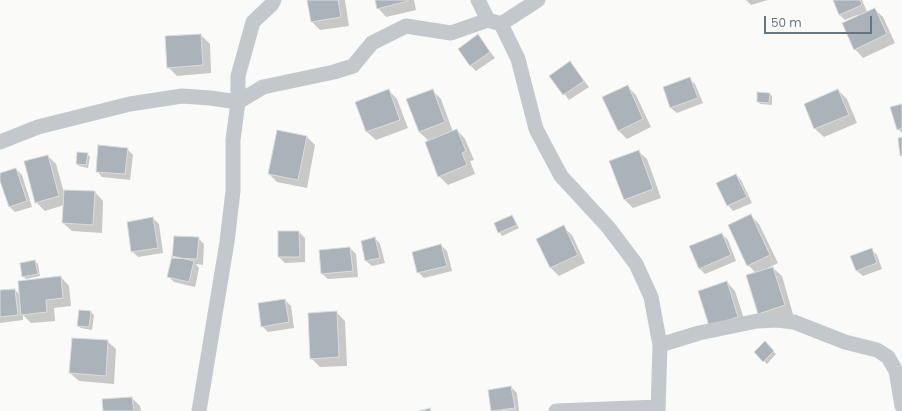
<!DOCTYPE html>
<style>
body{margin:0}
#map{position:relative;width:902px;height:411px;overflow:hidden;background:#fafaf8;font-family:Poppins,sans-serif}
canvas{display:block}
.scale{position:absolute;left:764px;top:16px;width:108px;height:18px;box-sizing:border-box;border:2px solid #657683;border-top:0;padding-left:5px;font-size:12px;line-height:14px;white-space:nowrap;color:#657683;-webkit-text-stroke:3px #fff;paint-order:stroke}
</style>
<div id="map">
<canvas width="902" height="411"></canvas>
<div class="scale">50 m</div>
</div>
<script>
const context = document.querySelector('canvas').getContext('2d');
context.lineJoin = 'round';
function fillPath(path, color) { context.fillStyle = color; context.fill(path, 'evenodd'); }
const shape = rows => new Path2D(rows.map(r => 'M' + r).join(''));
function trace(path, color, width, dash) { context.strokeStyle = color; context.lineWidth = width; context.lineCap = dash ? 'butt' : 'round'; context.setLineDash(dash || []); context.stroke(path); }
fillPath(shape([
 [308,0,345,0,349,26,320,30,312,22],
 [376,0,414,0,416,10,386,17,378,8],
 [746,0,768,0,751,5],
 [834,0,862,0,867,12,874,9,883,17,895,43,863,58,855,49,857,15,845,20,839,14],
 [201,35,210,44,211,73,177,76,168,67],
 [478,36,495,58,476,71,470,65],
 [570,62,589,87,569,100,551,76],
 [689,78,695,84,703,103,677,113,671,108,664,88],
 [627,86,636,95,651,127,627,139,618,130],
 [388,90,397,99,408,128,376,140,367,132,356,103],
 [432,90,441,99,453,132,457,130,465,139,474,160,470,161,475,174,448,185,439,176,429,141,419,132],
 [838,90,847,99,857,123,824,137,815,129,805,104],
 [770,94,772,96,772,105,760,104,758,101],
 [902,105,902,133,898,129],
 [307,137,315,145,307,188,277,182,269,174],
 [127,149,133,155,130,180,102,177,97,171],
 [638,151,647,159,661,198,633,208,625,200,610,161],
 [87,154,90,157,88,168,79,166,77,164],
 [48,156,56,164,65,196,95,192,103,201,102,233,72,231,63,223,64,205,45,211,36,202],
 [16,169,22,175,32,207,15,212,10,207,0,174],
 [736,175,741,180,752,203,733,211,728,205],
 [750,215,759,224,778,263,768,268,773,268,782,276,793,314,767,322,759,313,756,273,748,265],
 [512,216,519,228,502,236,495,224],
 [153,218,159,224,163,253,138,257,132,251],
 [563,227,572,235,585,263,559,276,550,267],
 [279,232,299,232,305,238,305,262,285,263,279,257],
 [722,234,728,240,736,261,705,274,699,268],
 [198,238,204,244,203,265,196,264,199,268,195,287,174,282,168,276],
 [375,238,380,244,385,263,372,266,366,261],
 [441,245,447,251,452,271,424,278,418,272],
 [350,248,356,254,358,277,328,279,322,274],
 [871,249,877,255,882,269,863,276,857,271],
 [35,261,38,264,40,276,26,279,23,276],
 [61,277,69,286,71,306,54,308,55,321,31,323,23,315,23,320,0,323,0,291,15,290,20,295],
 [727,282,735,291,746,325,718,334],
 [285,300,291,306,294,328,268,332,262,326],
 [80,311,91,312,94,315,92,330,81,328,78,326],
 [336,312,345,321,347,366,320,367,311,358],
 [107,341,116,349,114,384,79,381,70,373],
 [765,343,776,354,767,364,755,352],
 [511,387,517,393,519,411,492,411,489,391],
 [132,398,140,406,141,411,104,411]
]), '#0003');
const building = shape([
 [307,0,338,0,341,17,311,22,307,0],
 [375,0,408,0,408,1,377,9,375,0],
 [833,0,860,0,862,5,839,15,833,0],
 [875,8,887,34,854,50,842,23,875,8],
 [201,34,203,65,167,68,165,36,201,34],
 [478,34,490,52,470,66,458,49,478,34],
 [570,61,584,81,563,95,549,76,570,61],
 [690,77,698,98,670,108,663,87,690,77],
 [628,85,643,119,618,131,602,97,628,85],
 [389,89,400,120,366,132,355,102,389,89],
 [433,89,445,122,419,132,406,99,433,89],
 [838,89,849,115,814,129,804,104,838,89],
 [757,92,770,93,769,103,757,102,757,92],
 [902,104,902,128,897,130,890,107,902,104],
 [457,129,466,151,462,153,467,165,438,177,425,142,457,129],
 [277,130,307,136,298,180,268,174,277,130],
 [902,137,902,155,900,156,898,138,902,137],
 [98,145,128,148,125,174,96,172,98,145],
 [639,150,653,189,624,200,609,161,639,150],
 [77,152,88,153,86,165,76,164,77,152],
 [48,155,59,196,35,203,24,161,48,155],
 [16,168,27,201,9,207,0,181,0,173,16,168],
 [736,174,747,197,727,206,716,183,736,174],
 [64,190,95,191,93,225,62,223,64,190],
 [751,214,770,255,747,266,728,225,751,214],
 [512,215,517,225,498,233,494,223,512,215],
 [153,217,158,248,131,252,127,222,153,217],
 [564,225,578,255,550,268,536,239,564,225],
 [278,231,299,231,300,257,278,257,278,231],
 [722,233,731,255,699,269,689,246,722,233],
 [174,236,199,237,197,259,172,258,174,236],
 [375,237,380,258,365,261,361,241,375,237],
 [441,244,447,266,417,273,412,252,441,244],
 [350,247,353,271,321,274,319,250,350,247],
 [872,248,877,263,856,271,850,256,872,248],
 [172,256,194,261,189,282,167,277,172,256],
 [35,260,38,274,22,277,20,263,35,260],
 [773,267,785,305,758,314,746,275,773,267],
 [61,276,63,298,46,300,47,312,21,315,18,281,61,276],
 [727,281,738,317,709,326,698,291,727,281],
 [15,289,18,315,0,317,0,290,15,289],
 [285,299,289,322,261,327,258,303,285,299],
 [79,310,91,311,89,327,77,326,79,310],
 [337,311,339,357,310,359,308,313,337,311],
 [72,338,108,340,106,376,69,373,72,338],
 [765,341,774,351,763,362,754,352,765,341],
 [511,386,515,408,491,411,488,390,511,386],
 [132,397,134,411,103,411,102,399,132,397],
 [430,408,431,411,419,411,430,408],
 [515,409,515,411,502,411,515,409]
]);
fillPath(building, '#aab3b9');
trace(building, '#dcdcda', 1);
trace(shape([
 [478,0,488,20,501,24,518,59,536,129,561,176,608,227,636,264,651,297,660,345,658,411],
 [501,24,538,0],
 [0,142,38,127,130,104,182,96,210,98,238,102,263,87,334,72,353,66,372,43,406,26,451,33,488,20],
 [660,345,699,333,757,321,777,320,794,322,845,342,877,350,888,357,896,371,902,406],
 [199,411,227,242,233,191,233,140,238,102,238,76,253,22,272,4,274,0],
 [556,411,658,407]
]), '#c3c8cc', 15);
</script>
